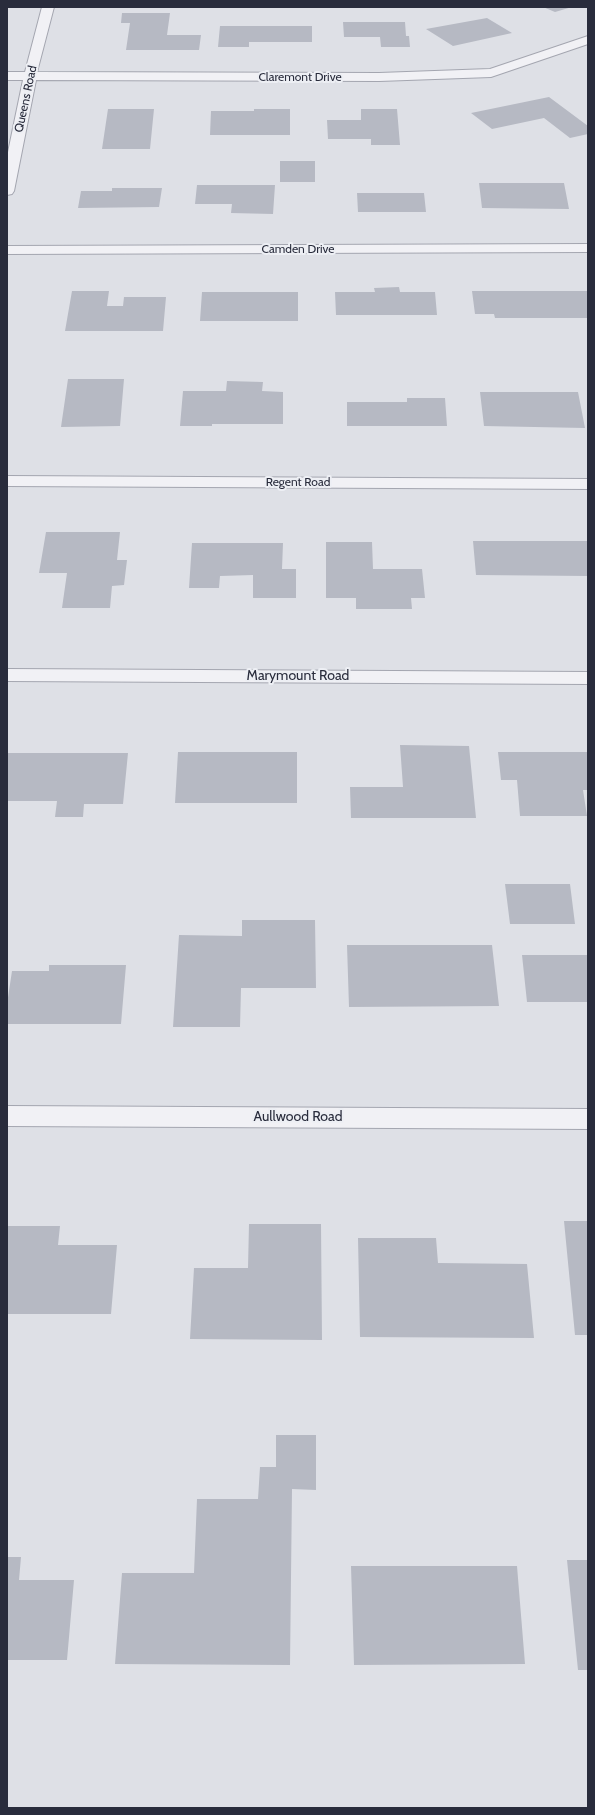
<!DOCTYPE html>
<style>
body{margin:0}
#map{position:relative;width:595px;height:1815px;overflow:hidden;background:#dee0e6;font-family:Cabin,sans-serif}
canvas{display:block}
.frame{position:absolute;inset:0;border:8px solid #292c3c;pointer-events:none}
</style>
<div id="map">
<canvas width="595" height="1815"></canvas>
<div class="frame"></div>
</div>
<script>
const context = document.querySelector('canvas').getContext('2d');
context.lineJoin = 'round';
function fillPath(path, color) { context.fillStyle = color; context.fill(path, 'evenodd'); }
const shape = rows => new Path2D(rows.map(r => 'M' + r).join(''));
function trace(path, color, width, dash) { context.strokeStyle = color; context.lineWidth = width; context.lineCap = dash ? 'butt' : 'round'; context.setLineDash(dash || []); context.stroke(path); }
function drawText(font, color, halo, rows, align = 'center') {
  context.font = font + ' Cabin,sans-serif'; context.lineWidth = 4; context.setLineDash([]); context.textBaseline = 'middle'; context.strokeStyle = halo; context.fillStyle = color; for (const [text, x, y, turn = 0] of rows) {
    context.save(); context.translate(x, y); context.rotate((+turn || 0) * Math.PI / 180); context.textAlign = isNaN(turn) ? turn : align; if (halo) context.strokeText(text, 0, 0); context.fillText(text, 0, 0); context.restore();
  }
}
fillPath(shape([
 [543,7,572,7,555,12],
 [122,13,170,13,167,35,201,35,199,50,126,50,130,23,121,23],
 [487,18,512,33,453,46,426,29],
 [343,22,405,22,406,36,409,36,410,47,381,47,380,37,344,37],
 [220,26,312,26,312,42,249,42,249,47,218,47],
 [549,97,588,126,588,134,570,138,544,118,492,129,471,113],
 [108,109,154,109,150,149,102,149],
 [254,109,290,109,290,135,210,135,211,111,254,111],
 [361,109,397,109,400,145,371,145,371,139,328,139,327,120,361,120],
 [280,161,315,161,315,182,280,182],
 [479,183,564,183,569,209,482,208],
 [197,185,275,185,273,214,231,213,232,204,195,204],
 [112,188,162,188,159,207,78,208,81,191,112,191],
 [357,193,424,193,426,212,358,212],
 [399,287,400,292,435,292,437,315,336,315,335,292,375,292,374,288],
 [72,291,109,291,107,306,123,306,124,297,166,297,163,331,65,331],
 [472,291,588,291,588,318,495,318,494,314,475,314],
 [202,292,298,292,298,321,200,321],
 [68,379,124,379,120,426,61,427],
 [227,381,263,382,262,391,283,392,283,424,212,424,212,426,180,426,183,391,226,391],
 [480,392,578,392,585,428,484,426],
 [407,398,445,398,447,426,347,426,347,402,407,402],
 [46,532,120,532,117,560,127,560,124,585,112,586,110,608,62,608,67,573,39,573],
 [473,541,588,541,588,576,476,575],
 [326,542,372,542,373,569,422,569,425,598,411,598,412,609,356,609,356,598,326,598],
 [192,543,283,543,282,569,296,569,296,598,253,598,253,575,220,576,219,588,189,588],
 [400,745,469,746,476,818,351,818,350,787,403,787],
 [178,752,297,752,297,803,175,803],
 [498,752,588,752,588,790,583,790,587,816,520,816,517,780,501,780],
 [7,753,128,753,123,804,84,804,83,817,55,817,57,801,7,801],
 [505,884,570,884,575,924,510,924],
 [242,920,315,920,316,988,241,988,240,1027,173,1027,179,935,242,936],
 [347,945,492,945,499,1006,349,1007],
 [522,955,588,955,588,1002,527,1002],
 [49,965,126,965,121,1024,7,1024,7,1004,12,971,49,971],
 [564,1221,588,1221,588,1335,575,1335],
 [249,1224,321,1224,322,1340,190,1339,194,1268,248,1268],
 [7,1226,60,1226,58,1245,117,1245,111,1314,7,1314],
 [358,1238,436,1238,438,1263,527,1264,534,1338,360,1337],
 [276,1435,316,1435,316,1490,292,1489,290,1665,115,1664,122,1573,194,1573,197,1499,258,1499,260,1467,276,1467],
 [7,1557,21,1557,19,1580,74,1580,67,1660,7,1660],
 [567,1560,588,1560,588,1670,578,1670],
 [351,1566,517,1566,525,1664,354,1665]
]), '#b6b9c3');
const minor = shape([
 [42,7,54,7,37,72,379,73,490,69,588,36,588,44,491,77,379,81,36,80,14,191,12,194,7,195,7,157,23,80,7,80,7,72,25,72,42,7],
 [588,244,588,252,7,254,7,246,588,244],
 [7,476,588,479,588,489,7,486,7,476],
 [7,669,588,672,588,684,7,681,7,669],
 [7,1106,588,1109,588,1129,7,1126,7,1106]
]);
trace(minor, '#a4a6b0', 2);
fillPath(minor, '#f1f1f5');
drawText('12px', '#292c3c', '#edeff4', [
 ["Claremont Drive",300,77],
 ["Queens Road",26,99,-78],
 ["Camden Drive",298,249],
 ["Regent Road",298,482]
]);
drawText('14px', '#292c3c', '#edeff4', [
 ["Marymount Road",298,676],
 ["Aullwood Road",298,1117]
]);
</script>
